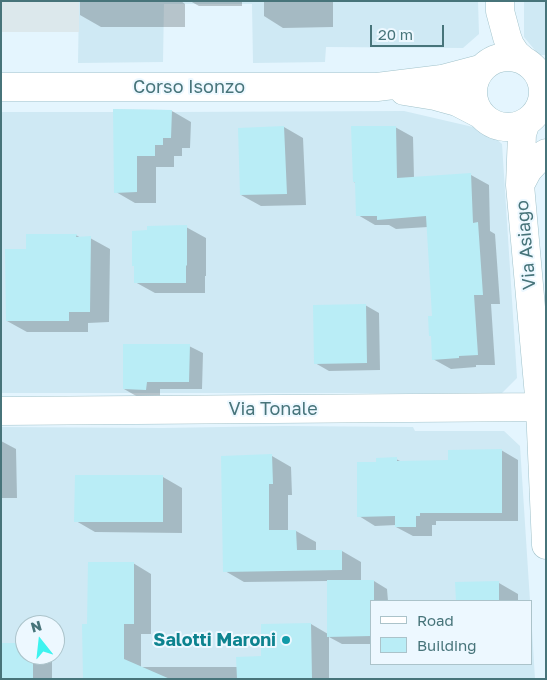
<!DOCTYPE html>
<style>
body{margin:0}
#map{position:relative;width:547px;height:680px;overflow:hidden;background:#e4f5fe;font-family:"Golos Text",sans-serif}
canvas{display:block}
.frame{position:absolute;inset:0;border:2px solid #47747a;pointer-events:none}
.legend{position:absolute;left:370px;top:600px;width:162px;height:65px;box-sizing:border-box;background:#edf8ff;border:1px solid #abc3ca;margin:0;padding:6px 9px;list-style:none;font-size:15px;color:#47747a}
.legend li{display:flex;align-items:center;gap:10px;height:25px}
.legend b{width:25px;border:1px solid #abc3ca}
.north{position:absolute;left:15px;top:615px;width:50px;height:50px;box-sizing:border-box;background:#edf8ff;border:1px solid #abc3ca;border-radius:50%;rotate:344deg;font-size:14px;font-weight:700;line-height:20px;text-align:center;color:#47747a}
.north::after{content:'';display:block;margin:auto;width:18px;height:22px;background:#3ef3ef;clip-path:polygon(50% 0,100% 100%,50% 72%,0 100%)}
.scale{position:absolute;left:370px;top:25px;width:74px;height:22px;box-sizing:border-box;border:2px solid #47747a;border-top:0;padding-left:6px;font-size:15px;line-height:18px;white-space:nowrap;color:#47747a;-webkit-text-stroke:4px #edf8ff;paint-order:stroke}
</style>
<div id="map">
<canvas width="547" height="680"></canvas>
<div class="frame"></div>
<ul class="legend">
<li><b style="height:6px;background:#fff"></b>Road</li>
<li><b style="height:14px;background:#b9edf6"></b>Building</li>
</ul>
<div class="north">N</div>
<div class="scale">20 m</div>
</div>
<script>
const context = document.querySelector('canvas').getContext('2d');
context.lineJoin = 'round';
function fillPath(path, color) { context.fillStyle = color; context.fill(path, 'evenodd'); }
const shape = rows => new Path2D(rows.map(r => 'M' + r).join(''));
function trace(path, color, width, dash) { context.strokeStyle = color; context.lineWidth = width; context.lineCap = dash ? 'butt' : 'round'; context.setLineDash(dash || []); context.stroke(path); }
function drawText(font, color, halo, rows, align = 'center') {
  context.font = font + ' "Golos Text",sans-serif'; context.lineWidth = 4; context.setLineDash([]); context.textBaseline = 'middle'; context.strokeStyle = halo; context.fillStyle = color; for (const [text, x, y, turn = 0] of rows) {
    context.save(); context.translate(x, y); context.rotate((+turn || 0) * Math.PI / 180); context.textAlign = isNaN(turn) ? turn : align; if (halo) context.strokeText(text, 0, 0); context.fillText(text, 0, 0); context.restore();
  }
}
fillPath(shape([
 [79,1,478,1,479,34,463,48,326,47,325,62,253,63,252,4,164,4,163,62,78,63],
 [524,1,546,1,546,55,539,55,524,37],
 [113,109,172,110,172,112,404,111,486,130,502,144,517,378,502,393,1,393,1,112,113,112],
 [284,426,413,427,415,431,504,431,520,446,530,601,371,601,371,664,531,664,531,613,535,679,1,679,1,427,162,428],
 [25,625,55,625,55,655,25,655]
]), '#cfe9f4');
fillPath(shape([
 [1,1,79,1,79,32,1,32]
]), '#dce8ec');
fillPath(shape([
 [80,1,181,1,185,4,185,27,101,27,80,15],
 [190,1,242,1,242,6,199,6],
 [264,1,333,1,333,27,283,28,264,16],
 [114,111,172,111,191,122,190,148,182,148,182,156,174,156,174,167,156,167,156,203,135,203,116,192],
 [284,127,303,138,306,205,261,206,241,195],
 [395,127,413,137,414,178,471,175,489,185,490,231,495,234,500,304,491,304,495,365,476,365,476,367,451,369,433,359,432,337,430,335,433,317,428,227,396,229,389,225,375,225,358,215,356,183,354,182],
 [186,227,206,238,206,276,205,276,205,293,155,293,135,282],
 [76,235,81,238,90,238,110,249,109,322,88,323,88,332,27,332,7,321,27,250],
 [365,305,379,313,380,370,329,371,315,363],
 [189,346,203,353,202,389,160,389,160,397,138,397,124,389],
 [1,441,16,449,17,498,1,498],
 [501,450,518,460,518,521,436,521,436,525,432,525,432,536,413,536,396,527,396,525,375,526,359,516,377,463,396,459,402,462,449,461],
 [272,456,291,467,292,495,288,495,288,531,296,531,316,542,316,551,342,551,361,562,361,581,374,581,387,589,388,601,371,601,371,644,342,644,329,637,329,679,84,679,89,625,133,563,151,574,151,634,141,634,141,667,238,667,262,657,311,624,328,634,328,581,244,582,225,571],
 [163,477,182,488,182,533,95,532,76,521],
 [457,583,499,583,518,594,518,601,457,601],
 [25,644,25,655,52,655,52,679,1,679]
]), '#0003');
fillPath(shape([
 [113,109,172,110,171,138,163,138,163,145,155,145,155,156,137,156,137,192,114,193],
 [284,126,287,194,240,195,238,128],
 [351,126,396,126,397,178,471,173,473,223,478,222,483,295,474,295,478,355,459,356,459,358,432,360,431,336,429,336,428,316,432,316,426,216,377,220,377,216,356,216,355,182,353,182],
 [187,225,187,265,186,266,186,283,134,283,134,266,132,266,132,231,147,230,147,226],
 [26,234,77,234,76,237,91,236,90,312,69,312,69,321,6,321,5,249,26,249],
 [366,304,367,363,314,364,313,305],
 [123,344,190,344,189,382,147,382,146,390,123,389],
 [502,449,502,513,420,513,420,516,416,516,416,527,395,527,395,516,357,517,357,462,376,462,376,458,397,457,397,461,448,460,448,450],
 [272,454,273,484,269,484,269,530,296,530,297,550,342,550,342,570,223,572,221,456],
 [75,475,163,475,163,522,74,522],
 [88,562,134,562,134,624,124,624,124,659,170,679,83,679,82,624,87,624],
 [327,580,374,580,374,601,371,601,371,636,327,637],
 [499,581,499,601,456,601,455,582],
 [311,623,312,679,237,679,236,657,261,656,261,624],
 [1,643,25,643,25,655,33,655,33,679,1,679]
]), '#b9edf6');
const minor = shape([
 [500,1,500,11,507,37,510,45,516,54,523,60],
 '473 92a35 35 0 1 1 70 0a35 35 0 1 1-70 0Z',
 [1,87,377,87,442,79,480,69],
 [404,91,435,96,457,102,480,114],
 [526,122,522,134,520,185,540,407,546,545],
 [520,185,528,170,538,159,546,153],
 [1,411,546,407]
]);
trace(minor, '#a1c2ca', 29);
trace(minor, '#fff', 28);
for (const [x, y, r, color] of [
 [286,640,5,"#0f9aa8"]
]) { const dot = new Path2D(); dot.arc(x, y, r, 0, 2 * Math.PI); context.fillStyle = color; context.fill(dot); trace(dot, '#edf8ff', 2); }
drawText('18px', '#47747a', '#edf8ff', [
 ["Corso Isonzo",189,87],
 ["Via Asiago",526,245,-95],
 ["Via Tonale",273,409]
]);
drawText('bold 18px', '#0d838f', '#edf8ff', [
 ["Salotti Maroni",276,640]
], 'right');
</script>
